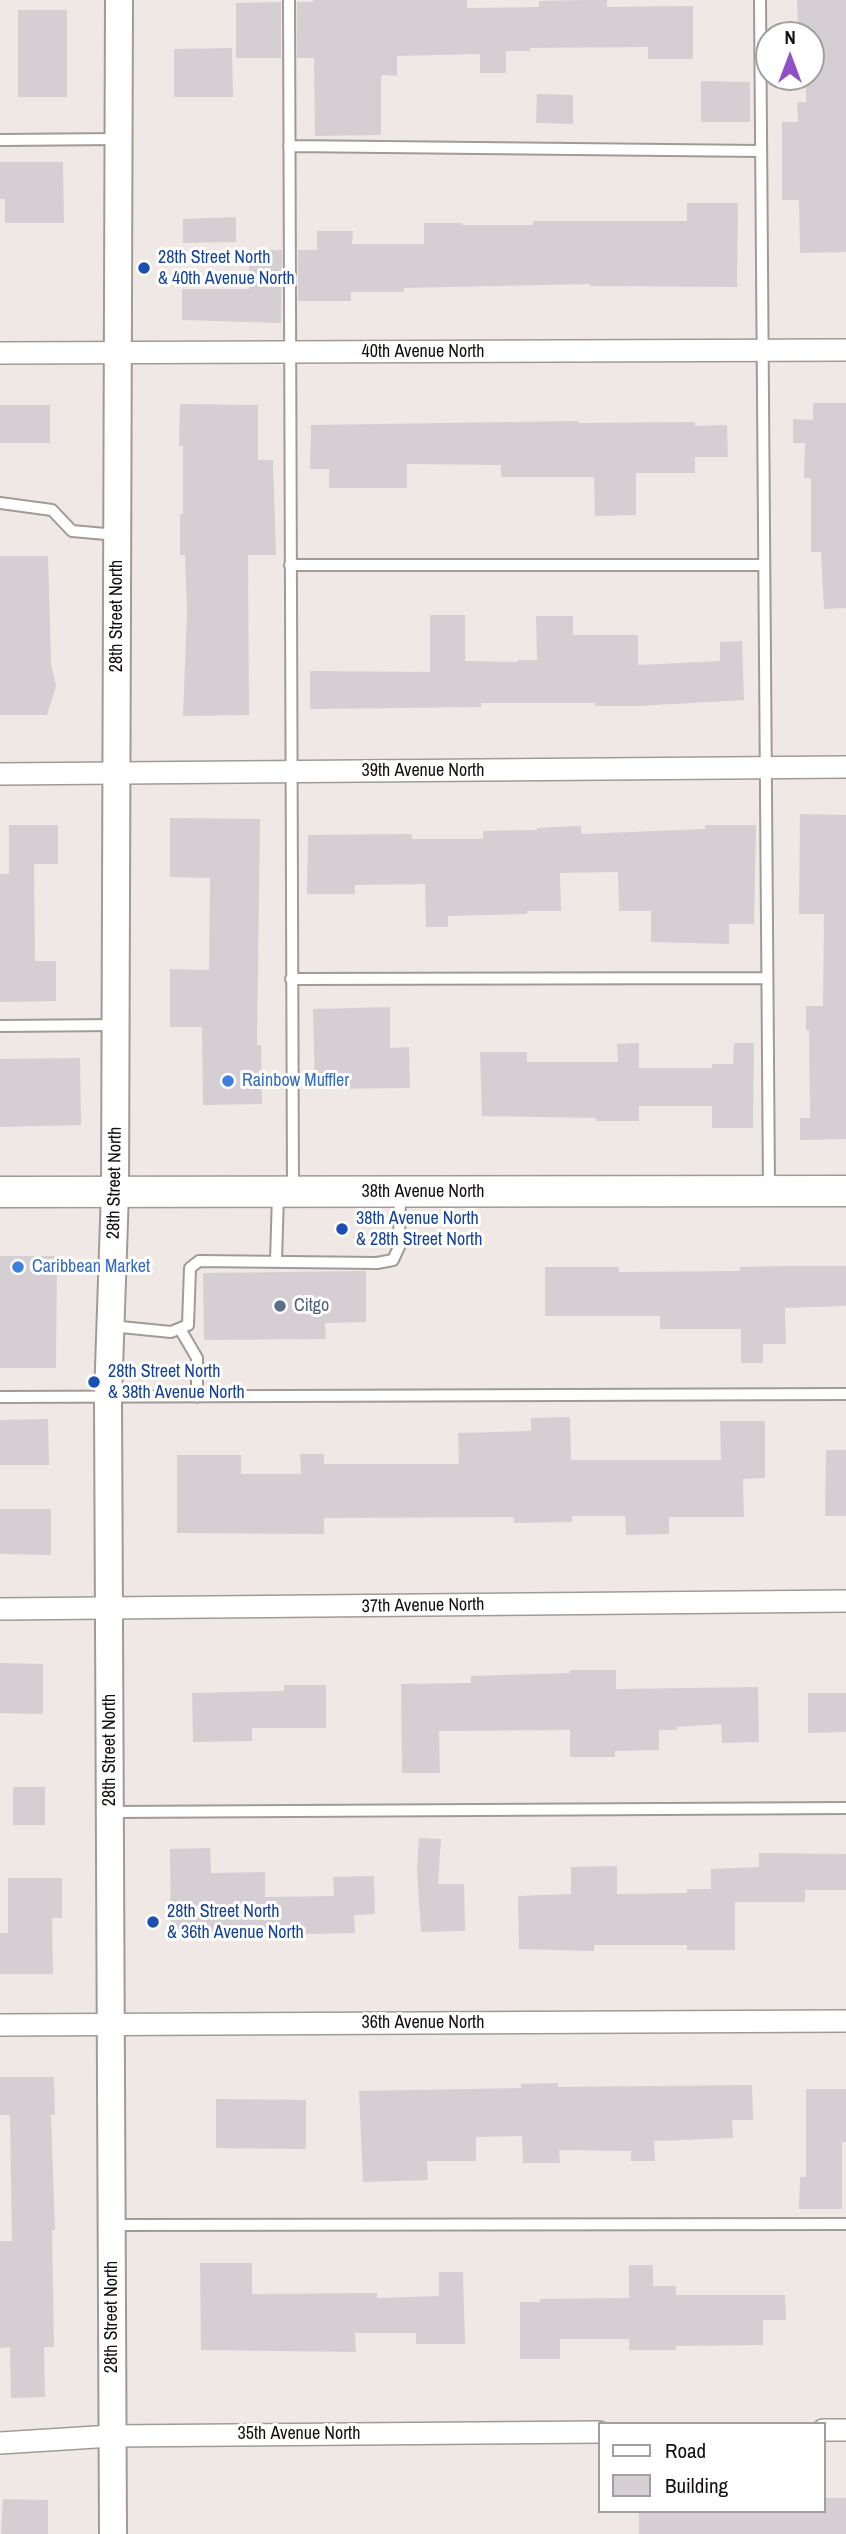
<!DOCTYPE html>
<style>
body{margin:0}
#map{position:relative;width:846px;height:2534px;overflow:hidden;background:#f0e8e4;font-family:"Archivo Narrow",sans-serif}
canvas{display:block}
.legend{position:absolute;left:598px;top:2422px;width:228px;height:91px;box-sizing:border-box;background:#fff;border:2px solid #a19f9f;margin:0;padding:9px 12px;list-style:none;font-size:21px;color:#13100f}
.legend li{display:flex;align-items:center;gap:14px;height:35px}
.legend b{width:35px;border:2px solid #a19f9f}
.north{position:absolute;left:755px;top:21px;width:70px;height:70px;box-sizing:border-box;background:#fff;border:2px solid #a19f9f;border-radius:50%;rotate:0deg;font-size:19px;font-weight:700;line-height:28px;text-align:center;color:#13100f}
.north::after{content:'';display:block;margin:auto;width:24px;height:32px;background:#9050c6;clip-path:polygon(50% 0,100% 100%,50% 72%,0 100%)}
</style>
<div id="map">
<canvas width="846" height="2534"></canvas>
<ul class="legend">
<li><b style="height:9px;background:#fff"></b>Road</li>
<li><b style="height:19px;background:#d5cfd4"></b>Building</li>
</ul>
<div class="north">N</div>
</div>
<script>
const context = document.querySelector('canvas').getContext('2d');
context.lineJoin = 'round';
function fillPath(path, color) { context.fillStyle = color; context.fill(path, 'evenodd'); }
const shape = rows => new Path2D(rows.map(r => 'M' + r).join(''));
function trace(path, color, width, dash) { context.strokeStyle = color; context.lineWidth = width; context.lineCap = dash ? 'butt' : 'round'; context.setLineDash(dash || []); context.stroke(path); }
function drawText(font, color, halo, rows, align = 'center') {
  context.font = font + ' "Archivo Narrow",sans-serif'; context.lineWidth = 6; context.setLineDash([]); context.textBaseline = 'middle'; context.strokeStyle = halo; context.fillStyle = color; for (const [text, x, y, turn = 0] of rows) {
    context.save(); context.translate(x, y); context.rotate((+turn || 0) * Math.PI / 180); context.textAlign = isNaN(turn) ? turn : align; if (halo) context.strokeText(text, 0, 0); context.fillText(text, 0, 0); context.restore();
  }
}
fillPath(shape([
 [313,0,467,0,467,8,539,7,539,1,584,0,607,0,607,7,693,6,693,59,648,59,648,47,530,48,530,51,506,51,506,73,480,73,480,54,397,56,397,76,381,75,381,135,315,136,314,58,297,58,297,2,313,2],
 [797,0,846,0,846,252,800,253,799,200,782,200,782,122,798,122,797,102,806,102,806,77,811,77,811,28,798,28],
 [281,2,281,58,236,58,236,3],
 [18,10,67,10,67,97,18,97],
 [232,48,233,97,174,97,174,49],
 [701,81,750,82,750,122,701,122],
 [537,94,573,95,573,124,536,123],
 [0,162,63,162,64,223,5,223,5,199,0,199],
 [687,203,738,203,737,287,590,286,590,284,404,288,404,292,351,292,351,301,298,301,298,250,317,250,317,231,353,231,352,244,424,244,424,223,462,223,462,225,533,225,533,221,687,221],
 [236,217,236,242,183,243,183,219],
 [249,250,282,250,281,323,182,320,182,289,249,289],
 [813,403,846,403,846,608,824,609,821,552,811,552,811,478,804,478,805,443,793,443,793,419,813,420],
 [180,404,258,405,258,460,273,460,276,555,248,555,249,715,183,716,187,612,185,555,180,555,180,514,183,514,183,446,179,446],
 [0,405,50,405,50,443,0,443],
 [578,421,578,423,695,422,695,426,727,425,728,457,695,457,695,473,636,473,636,515,595,516,594,477,501,477,501,465,407,464,407,488,329,488,329,469,310,469,311,425],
 [0,556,48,556,51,663,56,686,47,715,0,715],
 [430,615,465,615,465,661,518,662,518,660,537,660,536,616,573,616,573,635,638,635,638,665,720,661,720,642,742,641,744,700,637,706,595,706,595,703,481,703,481,707,310,709,310,671,430,672],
 [800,814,846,815,846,1139,800,1140,800,1118,810,1118,809,1030,806,1030,806,1006,823,1006,824,914,799,914],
 [170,818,260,819,257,1045,261,1045,262,1104,203,1105,202,1027,170,1027,170,969,209,970,210,878,170,877],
 [9,825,58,825,58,864,34,864,35,961,56,961,56,1001,0,1002,0,874,9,874],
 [705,825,756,825,754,924,729,924,729,944,651,942,651,911,619,911,618,872,560,873,561,911,527,911,527,914,448,916,448,927,426,927,425,884,355,885,355,894,307,894,308,835,412,834,412,839,483,839,483,831,537,830,537,828,581,826,581,834,705,829],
 [390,1007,390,1048,409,1047,410,1088,315,1089,313,1009],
 [639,1043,639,1068,712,1068,712,1064,733,1064,734,1043,754,1043,753,1128,712,1128,712,1106,639,1106,639,1121,596,1121,596,1118,482,1116,480,1052,527,1052,527,1062,618,1062,617,1044],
 [80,1058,81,1125,0,1127,0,1059],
 [0,1256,57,1256,56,1368,0,1368],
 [785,1266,846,1266,846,1306,785,1308,786,1344,763,1344,763,1363,741,1363,741,1329,660,1329,660,1316,545,1316,545,1267,619,1267,619,1272,740,1271,740,1267],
 [366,1271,366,1322,325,1323,326,1339,204,1340,203,1273],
 [570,1417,571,1460,721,1460,720,1421,765,1421,765,1478,743,1479,744,1517,669,1517,669,1534,626,1535,625,1516,572,1516,572,1522,514,1523,513,1517,324,1518,324,1534,177,1533,177,1455,241,1455,241,1474,301,1474,300,1454,324,1454,324,1464,459,1464,458,1433,531,1431,531,1418],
 [48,1419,49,1465,0,1465,0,1420],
 [826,1450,846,1450,846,1516,825,1516],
 [0,1509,51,1509,51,1555,0,1554],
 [0,1663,43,1664,43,1714,0,1713],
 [570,1670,616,1670,616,1689,758,1687,759,1742,722,1743,721,1724,677,1727,677,1730,659,1730,659,1750,615,1751,615,1757,570,1757,570,1730,439,1731,440,1773,402,1773,401,1684,471,1683,471,1676,570,1673],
 [284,1685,326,1685,326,1728,252,1728,252,1741,193,1742,192,1693,284,1691],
 [808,1693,846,1693,846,1732,808,1733],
 [13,1787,45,1787,45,1825,13,1825],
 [419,1838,441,1839,438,1884,464,1884,465,1931,421,1932,417,1870],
 [210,1848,211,1873,265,1872,265,1897,334,1896,333,1877,374,1876,375,1914,354,1915,355,1933,211,1936,211,1940,171,1940,170,1849],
 [759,1853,846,1854,846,1890,805,1890,805,1902,735,1902,735,1950,687,1950,687,1945,594,1945,594,1951,519,1949,518,1896,571,1894,571,1867,617,1866,617,1894,687,1893,687,1889,711,1889,711,1869,759,1867],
 [8,1878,62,1878,62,1918,52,1918,53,1974,0,1974,0,1933,8,1933],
 [0,2077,54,2077,55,2115,51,2115,55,2230,52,2230,54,2347,44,2347,45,2397,11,2398,10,2347,0,2348,0,2241,12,2241,10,2115,0,2115],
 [558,2083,558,2087,752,2085,753,2120,732,2120,733,2138,654,2141,655,2161,631,2161,631,2151,559,2150,560,2163,523,2163,522,2136,476,2137,476,2161,427,2161,428,2180,363,2182,359,2091,521,2088,521,2084],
 [806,2089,846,2089,846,2142,842,2142,842,2209,799,2209,800,2177,806,2177],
 [216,2099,306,2100,306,2149,216,2148],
 [200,2263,252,2263,252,2294,377,2293,377,2298,439,2296,439,2272,463,2272,465,2344,416,2344,416,2333,355,2333,356,2352,201,2350],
 [629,2265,653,2265,653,2286,676,2286,676,2295,785,2295,786,2320,763,2320,763,2345,676,2346,676,2350,629,2350,629,2339,560,2339,560,2359,520,2359,520,2302,540,2302,540,2299,629,2298],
 [823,2498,846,2498,846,2534,639,2534,639,2511,823,2511],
 [3,2499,48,2500,48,2534,1,2534]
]), '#d5cfd4');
const service = shape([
 [289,0,293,1189],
 [760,0,769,1189],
 [0,140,119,139],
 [289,146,761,151],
 [0,503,52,510,72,531,117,535],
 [290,565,764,565],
 [291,979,767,978],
 [0,1026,116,1025],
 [276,1261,278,1195],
 [111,1326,171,1332,188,1325,190,1268,199,1261,377,1263,393,1260,399,1247,400,1193],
 [180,1329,197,1358,197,1397],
 [0,1397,846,1394],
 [110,1812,846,1808],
 [111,2225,846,2224]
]);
const minor = shape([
 [0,353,846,350],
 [0,774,846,767],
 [0,1609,846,1601],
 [0,2025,846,2021],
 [823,2430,846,2430],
 [0,2443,112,2436,599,2432]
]);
const tertiary = shape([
 [113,2534,108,1397,115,1192,119,0]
]);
const secondary = shape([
 [0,1192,846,1191]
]);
trace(service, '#a19a96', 14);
trace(minor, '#a19a96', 24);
trace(tertiary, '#a19a96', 30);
trace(secondary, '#a19a96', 33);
trace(service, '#fff', 10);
trace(minor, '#fff', 21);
trace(tertiary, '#fff', 26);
trace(secondary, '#fff', 30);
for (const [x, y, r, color] of [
 [144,268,7,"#1a4fb4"],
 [228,1081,7,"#3f7fe0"],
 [342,1229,7,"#1a4fb4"],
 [18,1267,7,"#3f7fe0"],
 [280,1306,7,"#5c6f8a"],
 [94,1382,7,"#1a4fb4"],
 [153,1922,7,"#1a4fb4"]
]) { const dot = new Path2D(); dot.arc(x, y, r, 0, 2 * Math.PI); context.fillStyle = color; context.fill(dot); trace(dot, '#fff', 2.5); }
drawText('18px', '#164399', '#fff', [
 ["28th Street North",158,258],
 ["& 40th Avenue North",158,279],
 ["38th Avenue North",356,1219],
 ["& 28th Street North",356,1240],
 ["28th Street North",108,1372],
 ["& 38th Avenue North",108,1393],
 ["28th Street North",167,1912],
 ["& 36th Avenue North",167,1933]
], 'left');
drawText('18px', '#13100f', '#fff', [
 ["40th Avenue North",423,352],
 ["28th Street North",117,616,-90],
 ["39th Avenue North",423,771],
 ["28th Street North",115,1183,-89],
 ["38th Avenue North",423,1192],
 ["37th Avenue North",423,1606,-1],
 ["28th Street North",110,1750,-90],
 ["36th Avenue North",423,2023],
 ["28th Street North",112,2317,-90],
 ["35th Avenue North",299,2434]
]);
drawText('18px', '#366cbe', '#fff', [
 ["Rainbow Muffler",242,1081],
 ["Caribbean Market",32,1267]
], 'left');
drawText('18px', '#4e5e75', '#fff', [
 ["Citgo",294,1306]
], 'left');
</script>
